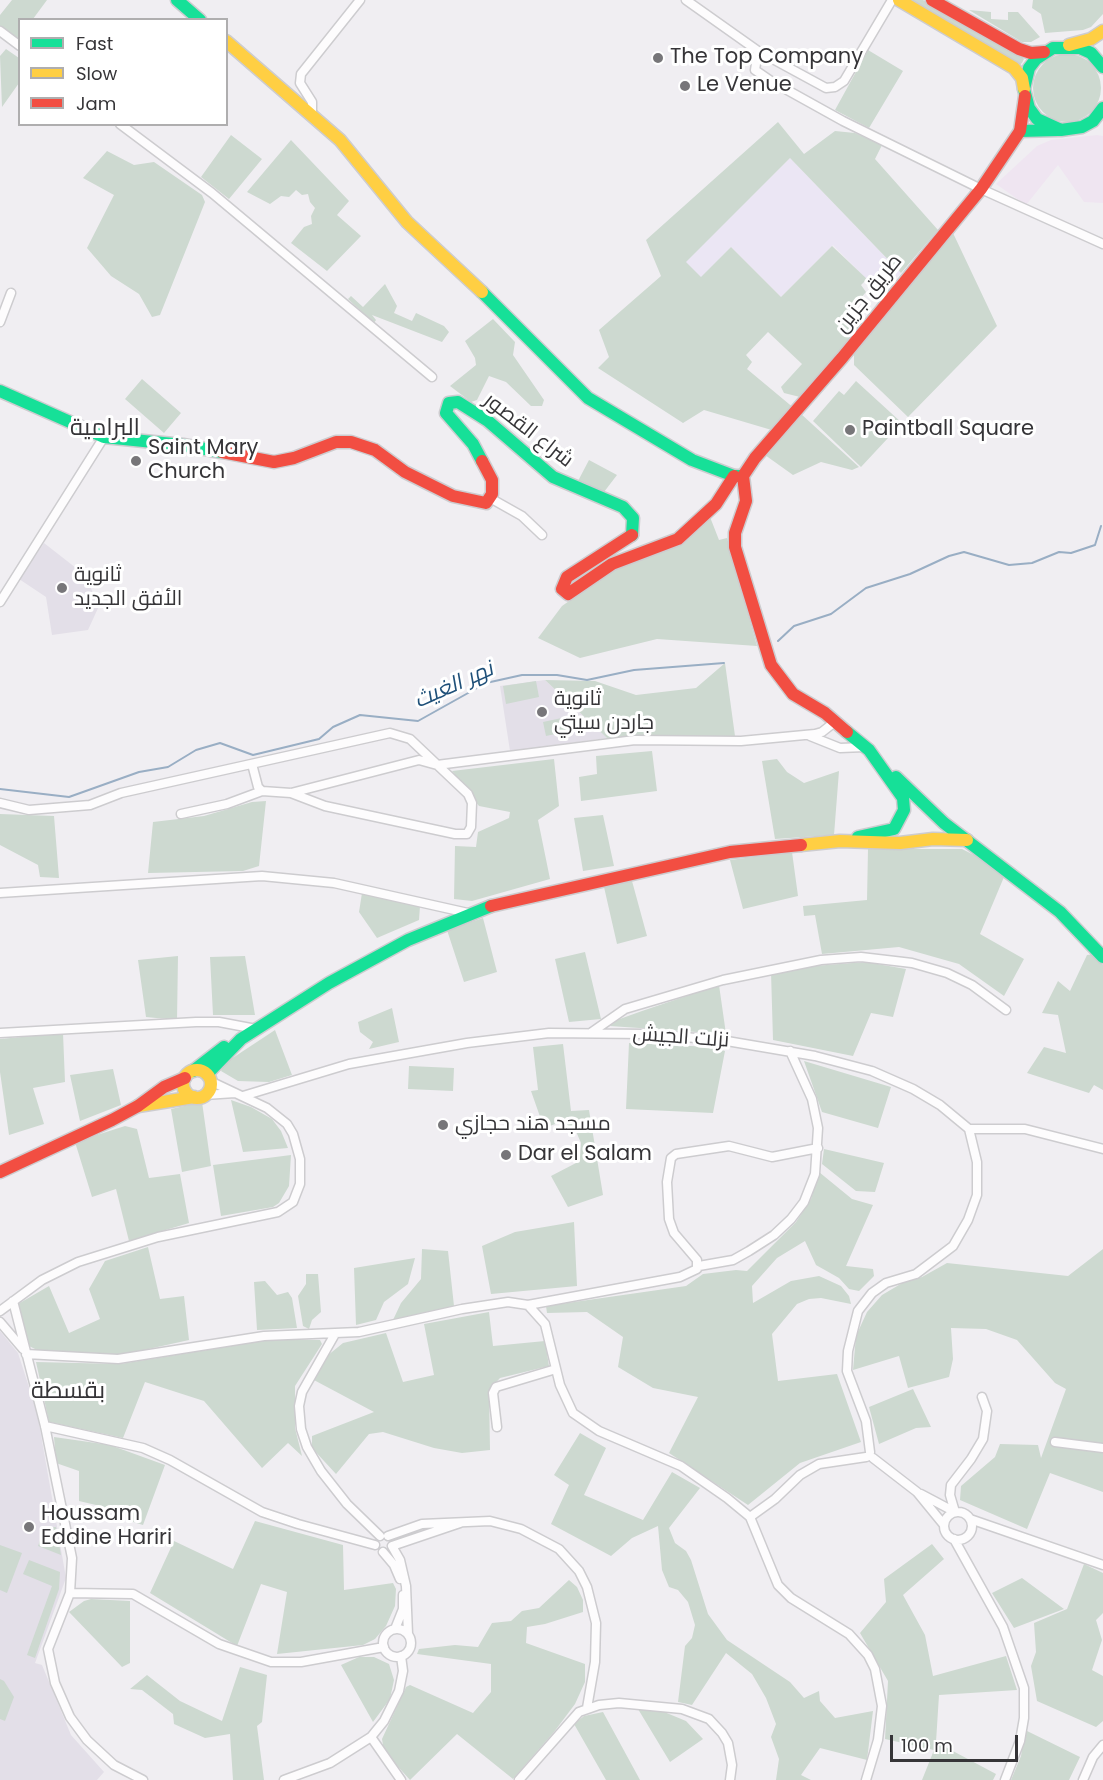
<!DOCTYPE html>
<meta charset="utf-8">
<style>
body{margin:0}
#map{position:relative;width:1103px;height:1780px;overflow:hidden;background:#f0eef2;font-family:Poppins,sans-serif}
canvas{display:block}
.legend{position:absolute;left:18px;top:18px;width:210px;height:108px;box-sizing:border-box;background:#fff;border:2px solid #afaeaf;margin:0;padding:8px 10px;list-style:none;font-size:18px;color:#363538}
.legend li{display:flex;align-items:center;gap:12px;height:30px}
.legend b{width:30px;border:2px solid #afaeaf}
.scale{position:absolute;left:890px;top:1735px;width:128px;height:27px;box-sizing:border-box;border:3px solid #363538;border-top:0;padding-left:8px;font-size:18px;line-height:21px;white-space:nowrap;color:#363538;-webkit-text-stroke:4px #fff;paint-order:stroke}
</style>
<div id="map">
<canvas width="1103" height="1780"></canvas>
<ul class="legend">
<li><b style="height:8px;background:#16e098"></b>Fast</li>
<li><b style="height:8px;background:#ffcf43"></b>Slow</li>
<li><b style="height:8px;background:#f24e42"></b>Jam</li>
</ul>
<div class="scale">100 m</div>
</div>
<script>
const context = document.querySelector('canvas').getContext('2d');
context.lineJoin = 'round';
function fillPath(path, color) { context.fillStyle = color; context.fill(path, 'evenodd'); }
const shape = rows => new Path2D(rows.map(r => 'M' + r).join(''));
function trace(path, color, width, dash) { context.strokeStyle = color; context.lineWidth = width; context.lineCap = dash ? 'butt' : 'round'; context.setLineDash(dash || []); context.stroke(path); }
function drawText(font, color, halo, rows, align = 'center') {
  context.font = font + ' Poppins,Cairo,sans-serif'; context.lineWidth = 6; context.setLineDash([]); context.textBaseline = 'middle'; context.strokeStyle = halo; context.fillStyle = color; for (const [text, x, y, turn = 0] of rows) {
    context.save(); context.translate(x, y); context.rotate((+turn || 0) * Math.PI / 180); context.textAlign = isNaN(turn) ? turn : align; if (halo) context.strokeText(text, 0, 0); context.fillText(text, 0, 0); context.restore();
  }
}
fillPath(shape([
 [1097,135,1103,136,1103,203,1084,202,1058,165,1026,205,996,184,1037,146,1051,140]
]), '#efe5f1');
fillPath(shape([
 [790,158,901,273,881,294,833,245,781,297,731,247,701,278,685,262]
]), '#ebe6f4');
fillPath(shape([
 [44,543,85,575,99,606,88,630,52,635,46,597,19,579],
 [545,680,607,738,510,751,500,686],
 [0,1331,18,1353,37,1412,66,1578,35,1663,42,1665,71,1735,104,1772,97,1780,0,1780]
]), '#e3dfe8');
fillPath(shape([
 [12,0,47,0,33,19,20,20,19,38,16,42,0,28,0,15],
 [910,0,923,0,1014,54,1021,56,1024,59,1022,63,1018,66],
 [1033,0,1103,0,1103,14,1091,27,1083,30,1045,33,1041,14,1032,8],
 [969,10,991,12,991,19,1008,20,1008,12,1018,12,1040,37,1031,42,1022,42],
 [6,49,19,58,19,83,2,107,0,56],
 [868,50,903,71,869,128,835,110],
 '1033 88a34 34 0 1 1 68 0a34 34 0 1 1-68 0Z',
 [778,122,804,154,835,131,855,133,882,145,875,159,938,230,901,273,790,158,686,262,701,277,731,247,781,297,832,246,867,279,861,285,866,292,846,315,861,329,804,398,784,393,781,387,802,364,768,332,746,355,752,362,747,369,795,409,775,431,704,410,683,423,598,368,609,357,599,330,661,276,646,240],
 [231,135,262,159,229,199,201,177],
 [291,140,349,201,337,215,361,236,327,271,291,243,304,227,312,224,311,216,315,208,310,202,308,194,302,195,296,190,289,197,281,196,270,204,247,192],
 [107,151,134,165,154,162,202,195,205,202,160,315,152,317,139,294,111,276,87,248,114,195,83,178],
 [953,233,997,326,908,417,854,365,854,350],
 [385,284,397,306,394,313,412,321,416,313,444,326,449,332,442,342,372,315,376,320,374,323,348,299,351,296,363,307],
 [493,319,515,342,513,355,544,400,542,406,531,406,506,382,489,376,477,400,471,402,450,386,476,365,475,358,465,341],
 [142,379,181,413,164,433,125,399],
 [856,381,902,423,861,467,813,421,839,391,844,395],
 [800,413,859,467,852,470,821,462,793,475,765,455],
 [589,460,617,475,604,492,578,481],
 [710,517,719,540,727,538,757,646,657,639,580,658,538,638,562,606,612,571,679,544],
 [725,663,735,736,607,738,545,680,595,681,636,695,696,688],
 [536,681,539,697,506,704,503,686],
 [571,716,574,730,546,736,543,722],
 [652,751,657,791,581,801,579,777,597,774,596,756],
 [554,759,559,806,538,820,550,879,472,901,454,899,455,846,476,847,478,832,509,818,510,812,479,806,452,771],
 [777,759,787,772,804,783,839,771,834,835,775,839,762,761],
 [266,801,259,866,243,871,148,873,153,822,204,816,252,802],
 [0,814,54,816,59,878,40,877,38,865,0,845],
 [603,815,614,866,583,871,574,818],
 [868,849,962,849,980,858,1004,877,980,934,1024,959,1004,996,959,964,899,947,822,954,815,915,804,916,803,906,867,900],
 [792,852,798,896,743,909,730,860],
 [632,881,647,936,617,944,604,887],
 [362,893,420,906,419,920,377,938,359,912],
 [483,918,497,972,464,982,447,930],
 [585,952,601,1019,569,1022,555,959],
 [1095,954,1103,965,1103,1090,1094,1085,1089,1093,1027,1073,1044,1047,1066,1053,1058,1015,1042,1013,1058,981,1070,991,1087,955],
 [178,956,177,1020,146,1017,138,960],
 [245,956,255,1015,213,1015,210,957],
 [866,962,906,969,893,1017,871,1013,853,1056,773,1040,771,972,800,967],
 [719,985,726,1034,610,1026,617,1020,642,1011],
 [392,1008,399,1042,369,1049,373,1042,360,1032,358,1022],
 [275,1030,292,1075,269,1082,238,1081,221,1071,225,1063],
 [63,1033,65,1082,33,1088,44,1124,9,1135,0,1072,0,1039],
 [629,1043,711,1047,725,1051,713,1113,626,1109],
 [563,1044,571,1111,589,1110,603,1195,568,1207,551,1176,576,1163,580,1157,581,1143,575,1129,567,1125,558,1123,544,1128,531,1091,538,1090,533,1047],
 [804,1061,891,1087,878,1128,822,1112],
 [409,1066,454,1068,453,1091,408,1089],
 [113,1069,121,1105,80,1121,70,1075],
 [231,1100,251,1107,272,1119,281,1131,288,1148,243,1152],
 [202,1102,211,1166,182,1172,171,1109],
 [125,1126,137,1129,149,1178,180,1174,189,1223,129,1241,116,1189,92,1197,75,1142],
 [824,1149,884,1163,875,1192,856,1191,822,1164],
 [291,1155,289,1186,279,1203,273,1207,221,1216,213,1165],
 [819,1172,852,1199,873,1205,846,1266,873,1269,874,1276,859,1291,849,1289,839,1278,816,1265,805,1241,777,1258,752,1286,753,1303,791,1281,819,1276,841,1286,849,1296,851,1304,821,1298,809,1299,797,1304,772,1334,778,1381,837,1374,861,1442,800,1463,748,1505,669,1453,698,1397,653,1388,618,1367,623,1337,587,1312,547,1313,546,1306,686,1286,703,1274,736,1270,747,1271,796,1222,811,1199],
 [574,1222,577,1286,491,1294,482,1246,515,1232],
 [148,1247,160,1299,184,1296,189,1340,135,1352,103,1356,37,1350,29,1346,18,1304,49,1286,69,1333,100,1319,89,1289,105,1261],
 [422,1249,448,1251,454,1306,393,1320,401,1303,421,1279],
 [1103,1249,1103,1492,1050,1473,1027,1529,960,1500,961,1486,995,1457,1000,1444,1038,1445,1041,1458,1066,1389,1055,1383,1017,1340,986,1329,951,1328,953,1359,949,1377,908,1388,899,1356,853,1370,856,1336,867,1312,882,1295,904,1282,922,1277,947,1263,1068,1276],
 [415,1258,408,1284,384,1302,376,1320,356,1325,354,1268],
 [306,1274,318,1274,321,1312,312,1320,309,1329,303,1326,298,1296,306,1284],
 [265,1281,277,1295,288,1292,292,1298,297,1328,257,1330,254,1282],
 [489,1312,493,1346,545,1341,549,1366,500,1378,489,1390,490,1450,462,1453,434,1448,383,1432,369,1434,336,1474,312,1448,312,1436,374,1412,312,1379,327,1356,343,1343,386,1333,403,1382,434,1375,424,1324],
 [275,1339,320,1340,322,1344,295,1386,295,1428,302,1456,288,1443,262,1468,204,1401,145,1382,123,1438,49,1422,36,1362,120,1364],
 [913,1389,931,1427,916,1428,879,1444,869,1407],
 [580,1433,606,1448,584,1495,643,1520,672,1472,700,1488,669,1528,675,1543,686,1551,691,1560,708,1614,727,1640,790,1682,804,1698,819,1691,820,1701,835,1718,873,1711,867,1760,820,1748,801,1775,811,1780,776,1780,779,1759,771,1737,776,1724,766,1698,752,1674,726,1653,692,1705,678,1702,685,1646,692,1638,695,1625,688,1602,678,1590,669,1587,662,1570,658,1526,632,1538,611,1556,551,1524,569,1485,554,1475],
 [54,1437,110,1445,165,1465,143,1525,130,1521,130,1513,79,1501,79,1471,56,1463],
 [255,1521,343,1545,344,1590,393,1583,396,1589,395,1606,386,1626,375,1639,363,1645,277,1654,287,1592,261,1584,237,1646,150,1593,174,1541,233,1569],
 [54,1527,56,1527,61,1555,38,1546,43,1532],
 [932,1544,944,1559,903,1595,925,1635,933,1676,1006,1656,1017,1690,939,1695,936,1742,996,1774,993,1780,922,1780,934,1750,885,1739,888,1681,860,1633,886,1602,884,1579],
 [0,1545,22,1553,7,1593,0,1590],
 [29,1560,60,1572,59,1589,35,1658,27,1655,52,1586,23,1574],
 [1084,1564,1103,1573,1103,1613,1096,1620,1102,1640,1092,1670,1103,1676,1103,1721,1096,1727,1037,1701,1031,1666,1036,1652,1034,1623,1067,1609],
 [1022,1578,1064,1609,1014,1628,992,1593],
 [569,1580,577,1587,583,1600,583,1612,545,1624,527,1627,526,1643,585,1664,585,1682,575,1704,554,1732,513,1779,457,1734,410,1780,384,1751,382,1739,406,1687,410,1685,473,1713,491,1692,491,1664,417,1654,419,1649,455,1645,478,1647,492,1623,511,1621,522,1611,539,1608],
 [91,1599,130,1601,130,1663,122,1667,69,1612,84,1601],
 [359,1657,374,1657,389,1664,394,1680,390,1699,373,1722,341,1665],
 [240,1667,267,1675,262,1722,257,1726,264,1780,233,1780,230,1734,205,1738,174,1724,173,1714,142,1690,130,1689,147,1675,180,1701,222,1721],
 [0,1679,4,1681,14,1697,5,1721,0,1719],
 [638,1709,657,1709,686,1721,703,1739,670,1762],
 [603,1712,640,1780,606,1780,574,1724,584,1716],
 [1025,1730,1080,1757,1069,1780,1011,1780,1021,1756]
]), '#cdd9d0');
trace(shape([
 [778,641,794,626,831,614,866,588,910,574,949,556,964,552,1009,565,1032,563,1059,552,1071,553,1095,545,1101,526],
 [0,789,69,797,139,772,168,767,196,750,220,743,253,755,319,739,333,727,360,715,418,721,486,683,522,675,557,675,587,680,634,670,724,663]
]), '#99aec4', 2);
const street = shape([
 [686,0,758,51,826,88,835,87,844,81,892,0],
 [0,31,20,46],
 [758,51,755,70,771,81,843,121,981,189,1103,244],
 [312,115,312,102,300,83,301,74,360,0],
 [120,124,212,193,432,377],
 [0,322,11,293],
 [490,498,522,516,542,535],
 [0,602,104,437],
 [810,736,840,748,865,747],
 [252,764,258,787,262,791,291,793,419,760,437,765,635,740,741,741,815,734,822,732,836,721],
 [0,803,29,810,90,805,121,793,390,733,410,739,468,794,472,803,471,827,467,834,455,834,325,806,291,793],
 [181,814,227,804,262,791],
 [0,893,262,876,334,883,468,913],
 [592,1032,625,1009,723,980,821,960,861,957,912,963,947,973,972,985,1006,1010],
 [0,1033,196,1022,219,1022,256,1029],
 [205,1095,235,1093],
 [243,1096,349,1064,467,1043,549,1033,646,1034,721,1040,815,1056,872,1071,913,1089,940,1105,969,1129,1025,1129,1103,1149],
 [699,1266,733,1260,749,1251,774,1235,791,1219,804,1202,815,1174,818,1128,812,1099,790,1051],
 [13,1301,45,1426,72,1558,70,1593,48,1649,55,1683,70,1717,87,1740,114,1765,143,1780],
 [528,1305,680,1277,697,1269,697,1260,674,1233,669,1219,667,1182,671,1158,676,1154,729,1146,772,1157,818,1148],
 [0,1311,42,1280,78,1262,158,1237,278,1212,293,1202,300,1184,300,1159,293,1134,287,1124,267,1108,210,1081],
 [0,1322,23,1349],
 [335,1334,302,1392,299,1406,301,1429,307,1447,321,1471,347,1504,380,1536],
 [26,1354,118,1359,264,1336,359,1332,462,1309,508,1302,528,1305,545,1324,560,1385,573,1413,599,1431,681,1466,727,1498,750,1517,778,1585,791,1598,849,1634,868,1655,875,1669,882,1706,878,1740,866,1780],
 [45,1426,143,1448,170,1460,262,1512,298,1524,375,1545],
 [497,1427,493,1393,496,1387,556,1369],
 [1055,1442,1103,1448],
 [870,1452,866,1421,847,1371,848,1351,858,1311,872,1293,886,1283,916,1274,953,1246,968,1220,977,1195,977,1162,969,1129],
 [873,1458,917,1492,944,1525],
 [921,1494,955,1512],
 [955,1512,950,1495,951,1485,971,1459,983,1439,987,1411,982,1397],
 '944 1526a14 14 0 1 1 28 0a14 14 0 1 1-28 0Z',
 [750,1517,775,1499,800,1475,819,1464,866,1457],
 [970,1519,1103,1565],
 [388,1536,422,1524,490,1521,521,1529,559,1549,579,1571,587,1587,596,1623,595,1662,587,1708],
 [954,1539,1003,1627,1024,1688,1024,1718,1020,1741,1005,1780],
 [383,1552,394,1565,400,1579],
 [70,1593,133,1594,219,1644,271,1662,301,1662,384,1647],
 [395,1629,403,1609,403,1595],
 '383 1643a14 14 0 1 1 28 0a14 14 0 1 1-28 0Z',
 [408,1634,406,1586,400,1560,392,1546,460,1523],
 [371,1737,401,1780],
 [284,1780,330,1763,371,1737,384,1721,399,1691,403,1671,401,1656],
 [519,1780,579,1712,599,1705,619,1703,682,1709,709,1719,722,1733,728,1743,732,1765,730,1780],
 [1083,1780,1093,1757,1103,1745]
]);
const fast = shape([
 [177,0,200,20],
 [1103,67,1091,53,1080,48,1053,48,1036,59,1029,68,1024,89,1029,108,1037,119,1061,130,1082,127,1093,121,1103,108],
 [1020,131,1058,130],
 [482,292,588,398,692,460,734,476,743,476],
 [0,391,104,437,183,445,222,452],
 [482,461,473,444,446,413,449,403,458,402,488,421,553,477,623,507,633,518,632,535],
 [847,732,869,750,903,798,904,810,894,829,858,837],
 [896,777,944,823,1060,912,1103,957],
 [193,1071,224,1047],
 [207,1074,241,1039,329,983,408,940,491,906]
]);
const slow = shape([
 [899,0,1014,68,1022,78,1024,89],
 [226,41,340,140,407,222,482,292],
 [1069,45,1091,39,1103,31],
 [801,845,840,841,900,843,933,839,967,840],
 '183 1084a14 14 0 1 1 28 0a14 14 0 1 1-28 0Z',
 [138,1106,194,1097]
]);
const jam = shape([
 [932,0,1019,49,1031,53,1044,52],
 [222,452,274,462,294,458,336,442,351,442,375,450,405,472,453,496,486,503,492,494,492,480,482,461],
 [743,476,755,458,842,358,981,189,1020,131,1025,96],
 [743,476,746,501,735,533,735,547,771,665,793,694,825,713,847,732],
 [632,535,567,577,562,589,568,594,612,564,678,539,716,504,734,476],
 [491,906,730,852,801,845],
 [0,1172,112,1120,138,1106,164,1087,185,1078]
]);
trace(street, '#cdcccf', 11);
trace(fast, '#cdcccf', 15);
trace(slow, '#cdcccf', 15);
trace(jam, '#cdcccf', 15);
trace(street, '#fdfcfd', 8);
trace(fast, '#16e098', 12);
trace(slow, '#ffcf43', 12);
trace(jam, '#f24e42', 12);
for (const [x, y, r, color] of [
 [658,58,6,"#777679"],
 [685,86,6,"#777679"],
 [850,430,6,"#777679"],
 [136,461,6,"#777679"],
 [62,588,6,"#777679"],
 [542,712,6,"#777679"],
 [443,1125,6,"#777679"],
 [506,1155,6,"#777679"],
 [29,1527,6,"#777679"]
]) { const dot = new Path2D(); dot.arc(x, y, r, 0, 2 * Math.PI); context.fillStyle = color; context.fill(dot); trace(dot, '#fff', 2); }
drawText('21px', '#363538', '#fff', [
 ["The Top Company",670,58],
 ["Le Venue",697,86],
 ["Paintball Square",862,430],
 ["Saint Mary",148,449],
 ["Church",148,473],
 ["ثانوية",74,576],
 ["الأفق الجديد",74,600],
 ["ثانوية",554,700],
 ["جاردن سيتي",554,724],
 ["مسجد هند حجازي",455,1125],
 ["Dar el Salam",518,1155],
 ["Houssam",41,1515],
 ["Eddine Hariri",41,1539]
], 'left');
drawText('21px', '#363538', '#fff', [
 ["طريق جزين",869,294,-51],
 ["شراع القصور",528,431,38],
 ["نزلت الجيش",681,1038,4]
]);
drawText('italic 22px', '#1f5079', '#fff', [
 ["نهر الغيث",454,686,-24]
]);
drawText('24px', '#363538', '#fff', [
 ["البرامية",105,429],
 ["بقسطة",68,1392]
]);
</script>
